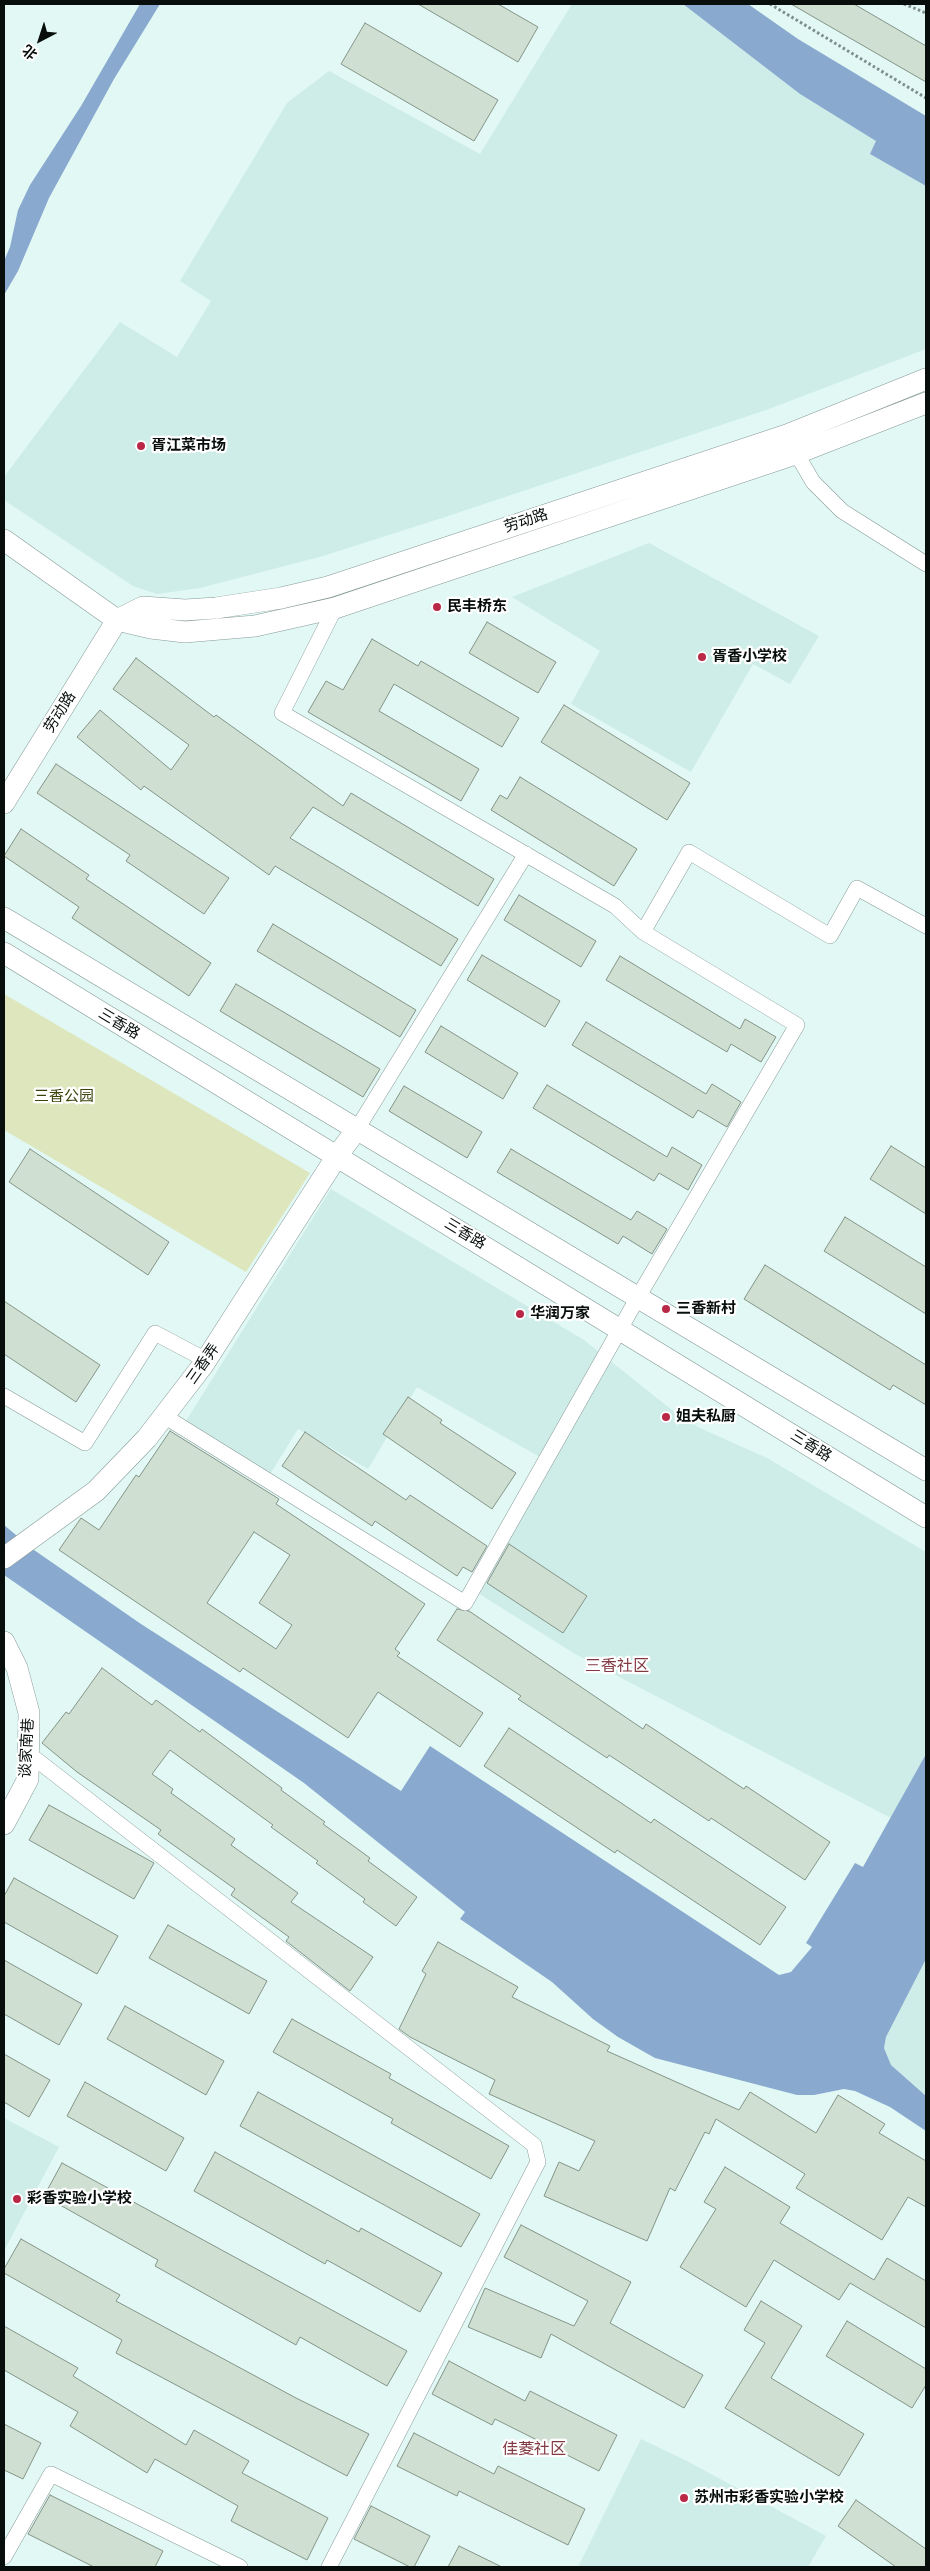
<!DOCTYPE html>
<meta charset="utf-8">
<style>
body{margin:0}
#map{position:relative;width:930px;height:2571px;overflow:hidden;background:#e1f8f4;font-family:Figtree,"Noto Sans SC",sans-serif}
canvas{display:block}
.frame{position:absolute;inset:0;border:5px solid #070e0c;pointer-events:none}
.north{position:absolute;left:15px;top:15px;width:50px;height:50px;-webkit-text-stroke:4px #fff;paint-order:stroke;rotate:220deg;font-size:14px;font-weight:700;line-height:20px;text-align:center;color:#070e0c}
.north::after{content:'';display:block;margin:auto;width:18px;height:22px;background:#070e0c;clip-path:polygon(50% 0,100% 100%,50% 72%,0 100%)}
</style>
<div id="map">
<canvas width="930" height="2571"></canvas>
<div class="frame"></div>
<div class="north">北</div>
</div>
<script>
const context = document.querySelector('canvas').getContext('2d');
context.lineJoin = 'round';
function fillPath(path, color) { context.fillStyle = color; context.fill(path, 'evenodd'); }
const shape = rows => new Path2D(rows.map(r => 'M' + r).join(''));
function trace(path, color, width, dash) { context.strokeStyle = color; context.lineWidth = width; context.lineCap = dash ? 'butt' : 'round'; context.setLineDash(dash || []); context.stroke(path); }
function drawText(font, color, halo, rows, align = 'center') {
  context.font = font + ' Figtree,"Noto Sans SC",sans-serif'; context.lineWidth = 4.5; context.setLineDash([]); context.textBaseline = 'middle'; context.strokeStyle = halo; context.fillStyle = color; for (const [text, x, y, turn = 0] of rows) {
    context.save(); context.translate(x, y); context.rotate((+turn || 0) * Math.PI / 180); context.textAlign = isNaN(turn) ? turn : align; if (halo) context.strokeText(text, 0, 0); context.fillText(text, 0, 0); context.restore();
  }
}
fillPath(shape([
 [572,4,683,4,800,94,877,141,870,154,926,186,926,349,769,409,442,518,323,556,200,588,157,594,133,586,4,500,4,477,120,322,177,357,211,301,180,281,287,103,329,71,480,154],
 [649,543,819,636,790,684,753,664,691,772,571,704,600,651,512,597],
 [331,1189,584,1340,677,1414,700,1428,767,1458,926,1552,926,1754,891,1818,575,1654,470,1588,545,1460,417,1387,368,1469,298,1429,269,1476,186,1421],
 [926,1959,926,2096,891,2065,884,2048,886,2037],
 [4,2118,59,2147,4,2251],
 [641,2439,685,2460,826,2536,808,2567,578,2567]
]), '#ceede8');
fillPath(shape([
 [4,994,310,1173,246,1272,4,1130]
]), '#dde6bd');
fillPath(shape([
 [140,4,160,4,114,79,49,198,18,271,4,295,4,261,10,247,18,210,30,185,81,106],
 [683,4,748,4,798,39,926,116,926,186,870,154,876,141,800,94],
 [4,1525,34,1550,141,1624,401,1791,430,1746,779,1975,791,1972,812,1947,806,1943,855,1863,863,1867,926,1754,926,1959,886,2037,884,2048,891,2065,926,2096,926,2131,890,2107,855,2091,844,2089,814,2095,797,2095,655,2058,618,2037,593,2019,552,1982,460,1919,465,1912,304,1783,4,1575]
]), '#89a9cf');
const building = shape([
 [418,4,498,4,538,27,518,62,418,4],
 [791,4,854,4,926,46,926,82,791,4],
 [365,23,498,100,474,141,341,64,365,23],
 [487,622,556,662,538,693,469,653,487,622],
 [372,639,418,666,421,661,519,718,502,747,394,684,379,711,479,769,461,801,308,712,326,681,343,690,372,639],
 [136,658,214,717,216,715,343,806,351,793,494,879,478,906,313,807,290,838,458,939,441,966,275,866,269,875,144,786,141,790,77,737,100,710,171,770,189,745,113,689,136,658],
 [564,705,690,783,667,820,541,742,564,705],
 [56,764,229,878,204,914,126,861,130,855,37,793,56,764],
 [520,777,637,849,614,886,491,810,500,795,507,799,520,777],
 [21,829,89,875,86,879,211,963,189,996,72,918,79,907,4,856,21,829],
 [519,895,596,941,581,967,504,920,519,895],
 [273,924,416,1010,400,1037,257,951,273,924],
 [482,955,560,1001,545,1027,467,980,482,955],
 [620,956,740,1029,745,1019,776,1037,761,1062,731,1044,727,1052,606,980,620,956],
 [236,984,380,1069,363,1097,220,1011,236,984],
 [586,1022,706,1094,712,1084,741,1102,727,1127,698,1110,693,1118,572,1045,586,1022],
 [441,1026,518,1073,503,1099,425,1052,441,1026],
 [547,1085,667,1157,672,1147,702,1165,688,1190,659,1173,654,1181,533,1108,547,1085],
 [404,1086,482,1132,467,1158,389,1111,404,1086],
 [891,1146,926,1168,926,1214,870,1179,891,1146],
 [30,1149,169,1242,148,1275,9,1182,30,1149],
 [511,1149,631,1220,637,1211,667,1229,652,1254,623,1236,618,1244,497,1172,511,1149],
 [845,1217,926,1267,926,1314,824,1251,845,1217],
 [765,1265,926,1365,926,1405,893,1385,890,1390,744,1299,765,1265],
 [4,1301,100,1365,76,1402,4,1354,4,1301],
 [408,1397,442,1420,440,1423,516,1473,492,1509,383,1434,408,1397],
 [170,1431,279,1499,276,1504,425,1604,395,1649,400,1653,397,1656,483,1713,460,1747,378,1692,348,1738,243,1668,240,1672,59,1550,81,1518,99,1530,136,1475,139,1477,170,1431],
 [254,1532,290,1555,259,1603,292,1625,276,1649,207,1603,254,1532],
 [305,1432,406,1500,410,1495,487,1546,472,1572,463,1567,457,1576,375,1521,372,1526,282,1466,305,1432],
 [509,1544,587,1596,563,1633,487,1583,509,1544],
 [457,1609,469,1611,643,1729,646,1724,744,1789,746,1786,830,1842,805,1880,711,1818,709,1821,609,1755,607,1758,518,1699,521,1696,437,1640,457,1609],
 [102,1668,152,1705,156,1700,200,1732,202,1729,282,1788,281,1790,325,1822,323,1824,370,1858,368,1861,417,1897,396,1926,363,1902,365,1899,316,1863,318,1861,271,1827,273,1825,170,1750,152,1774,173,1789,171,1793,235,1839,231,1845,298,1893,291,1902,373,1957,350,1991,286,1941,289,1937,231,1895,235,1889,158,1834,161,1830,77,1772,42,1743,66,1712,69,1714,102,1668],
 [509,1728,651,1823,654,1819,786,1907,760,1945,617,1850,615,1853,484,1766,509,1728],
 [49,1805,154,1863,134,1899,29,1840,49,1805],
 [14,1878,118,1936,97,1974,4,1922,4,1896,14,1878],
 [168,1925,267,1981,249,2014,149,1958,168,1925],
 [438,1942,518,1987,512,1997,610,2046,607,2051,739,2110,750,2092,816,2133,838,2095,885,2124,879,2133,926,2161,926,2207,908,2197,882,2240,796,2188,805,2174,716,2119,709,2134,705,2132,675,2191,670,2188,647,2241,544,2196,559,2162,579,2171,595,2141,489,2094,495,2080,410,2037,399,2029,426,1974,422,1971,438,1942],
 [4,1960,82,2004,59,2045,4,2014,4,1960],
 [125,2006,224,2061,206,2095,107,2039,125,2006],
 [292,2019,391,2074,389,2078,509,2146,491,2179,391,2123,393,2119,273,2052,292,2019],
 [4,2054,50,2080,29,2117,4,2102,4,2054],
 [85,2082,184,2138,166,2171,67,2116,85,2082],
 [258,2092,480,2214,461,2247,240,2126,258,2092],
 [215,2152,359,2232,361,2228,442,2273,420,2312,327,2260,325,2264,194,2191,215,2152],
 [62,2163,407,2351,387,2386,300,2337,296,2345,155,2266,158,2260,44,2196,62,2163],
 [725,2167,790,2207,780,2223,874,2280,887,2258,926,2281,926,2328,850,2283,839,2300,774,2260,746,2307,680,2267,716,2209,704,2202,725,2167],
 [521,2225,631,2282,610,2323,703,2375,684,2408,551,2334,541,2358,468,2327,485,2288,574,2326,588,2301,504,2257,521,2225],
 [21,2239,120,2295,116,2301,296,2398,369,2434,347,2476,116,2353,122,2340,4,2273,4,2269,21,2239],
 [761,2301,802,2326,771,2378,864,2434,839,2476,725,2408,765,2343,744,2330,761,2301],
 [847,2321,926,2369,926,2385,912,2408,826,2356,847,2321],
 [4,2326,78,2368,73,2376,186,2445,194,2430,249,2461,242,2473,328,2518,307,2560,231,2521,238,2506,155,2459,147,2473,70,2426,78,2412,4,2370,4,2326],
 [449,2361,525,2401,530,2391,617,2435,599,2471,495,2419,492,2425,432,2394,449,2361],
 [4,2424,41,2443,23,2479,4,2470,4,2424],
 [414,2433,494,2474,498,2466,585,2509,568,2545,459,2491,457,2496,397,2466,414,2433],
 [50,2495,163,2551,155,2567,94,2567,28,2534,50,2495],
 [856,2500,926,2549,926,2567,896,2567,838,2526,856,2500],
 [371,2506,430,2536,414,2567,410,2567,354,2539,371,2506],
 [459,2546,502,2567,448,2567,459,2546]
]);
fillPath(building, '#cfdfd2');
trace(building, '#859488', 1);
const street = shape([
 [792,446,813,482,842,511,926,564],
 [643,932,689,852,830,936,857,888,926,926],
 [357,1129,526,854],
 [4,1396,85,1443,155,1333,206,1360],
 [164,1416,465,1603,637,1299,797,1025,643,932,615,906,282,713,335,608],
 [29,1754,534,2145,538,2162,329,2567],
 [4,2557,51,2474,240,2567]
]);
const secondary = shape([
 [4,540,117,620,151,628,185,632,255,626,335,608,795,454,926,403],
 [4,803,117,620,143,607,185,610,216,608,281,598,328,587,787,435,926,379],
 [4,918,926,1470],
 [4,953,926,1517],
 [4,1558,96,1491,147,1438,203,1365,337,1156,357,1129],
 [4,1642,17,1668,29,1713,28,1779,4,1824]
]);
trace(street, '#879b98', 16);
trace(secondary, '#879b98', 22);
trace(shape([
 [770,4,926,98],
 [904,4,926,13]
]), '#7e8e8b', 3, [2.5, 2.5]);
trace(street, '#fff', 15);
trace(secondary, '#fff', 21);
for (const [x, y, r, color] of [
 [141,446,5,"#b92846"],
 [437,607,5,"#b92846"],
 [702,657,5,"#b92846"],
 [666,1309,5,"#b92846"],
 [520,1314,5,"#b92846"],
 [666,1417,5,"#b92846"],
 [17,2199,5,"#b92846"],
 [684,2498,5,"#b92846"]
]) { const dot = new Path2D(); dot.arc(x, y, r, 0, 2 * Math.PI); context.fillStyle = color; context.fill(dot); trace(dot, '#fff', 2); }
drawText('bold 15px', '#070e0c', '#fff', [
 ["胥江菜市场",151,446],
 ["民丰桥东",447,607],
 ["胥香小学校",712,657],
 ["三香新村",676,1309],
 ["华润万家",530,1314],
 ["姐夫私厨",676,1417],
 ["彩香实验小学校",27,2199],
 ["苏州市彩香实验小学校",694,2498]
], 'left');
drawText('15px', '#070e0c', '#fff', [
 ["劳动路",526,521,-18],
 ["劳动路",60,712,-58],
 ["三香路",119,1024,31],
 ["三香路",465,1234,31],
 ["三香弄",203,1364,-55],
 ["三香路",811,1446,32],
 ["谈家南巷",27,1748,-87]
]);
drawText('15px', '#3c430b', '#fff', [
 ["三香公园",64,1097]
]);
drawText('16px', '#823a42', '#fff', [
 ["三香社区",617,1666],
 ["佳菱社区",534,2449]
]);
</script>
